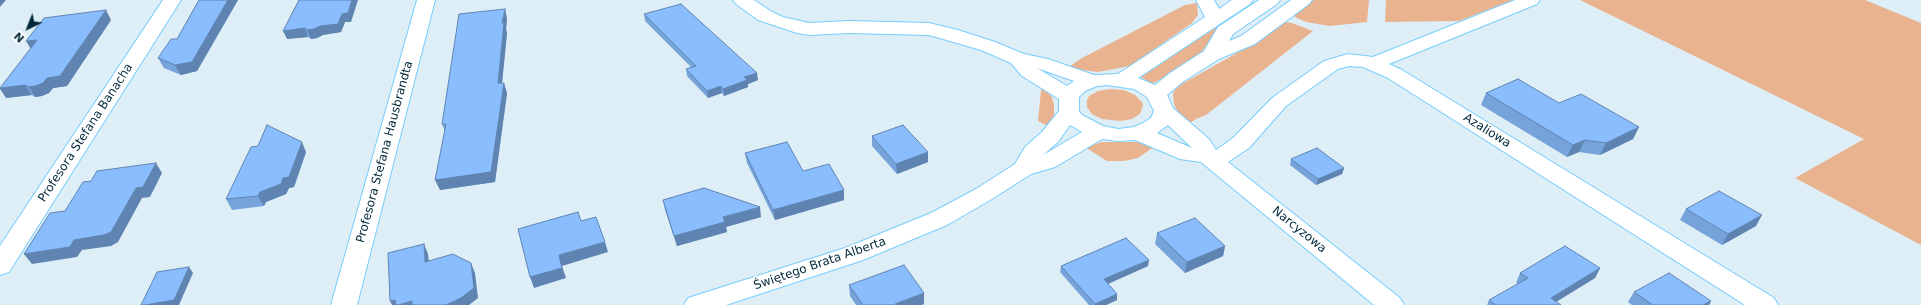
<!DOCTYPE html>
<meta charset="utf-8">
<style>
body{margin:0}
#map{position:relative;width:1921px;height:305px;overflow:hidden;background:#deeef7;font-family:"DejaVu Sans",sans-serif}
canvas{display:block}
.north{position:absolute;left:8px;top:8px;width:40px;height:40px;-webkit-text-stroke:3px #fff;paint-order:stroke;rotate:223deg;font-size:11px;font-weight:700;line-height:16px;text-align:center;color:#01283a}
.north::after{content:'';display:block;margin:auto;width:14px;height:18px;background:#01283a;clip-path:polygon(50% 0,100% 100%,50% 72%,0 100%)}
</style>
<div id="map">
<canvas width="1921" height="305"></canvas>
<div class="north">N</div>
</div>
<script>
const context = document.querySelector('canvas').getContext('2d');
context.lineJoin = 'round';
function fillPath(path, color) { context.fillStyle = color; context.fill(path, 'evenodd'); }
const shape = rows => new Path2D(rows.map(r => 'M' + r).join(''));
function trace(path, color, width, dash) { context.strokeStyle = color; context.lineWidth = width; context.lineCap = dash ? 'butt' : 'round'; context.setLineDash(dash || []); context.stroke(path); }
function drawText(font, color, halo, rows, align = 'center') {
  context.font = font + ' "DejaVu Sans",sans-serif'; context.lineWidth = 3.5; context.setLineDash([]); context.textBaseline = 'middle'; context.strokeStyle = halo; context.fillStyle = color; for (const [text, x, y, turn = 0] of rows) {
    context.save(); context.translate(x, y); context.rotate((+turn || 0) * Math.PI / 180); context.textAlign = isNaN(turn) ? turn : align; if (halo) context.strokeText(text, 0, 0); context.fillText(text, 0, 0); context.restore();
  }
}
fillPath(shape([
 [1314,0,1369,0,1367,22,1330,26,1306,22,1295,17,1294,15],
 [1386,0,1513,0,1459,21,1385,22],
 [1580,0,1865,0,1921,23,1921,245,1795,178,1864,139],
 [1197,3,1198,15,1192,23,1130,66,1098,72,1067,68,1082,58,1185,5],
 [1245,8,1249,10,1211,39,1200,54,1184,66,1152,84,1141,77],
 [1283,22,1292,23,1313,31,1206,115,1196,119,1187,125,1178,113,1174,104,1173,93,1178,86,1253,44],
 [1043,87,1052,97,1054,105,1054,119,1050,127,1038,121,1041,90],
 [1110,89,1124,90,1135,95,1142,102,1143,106,1140,114,1132,119,1121,121,1102,119,1092,114,1087,107,1087,100,1089,96,1098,91],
 [1102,142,1136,142,1155,146,1138,158,1124,161,1107,161,1085,147]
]), '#eab390');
const minor = shape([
 [163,0,181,0,9,272,0,275,0,246,163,0],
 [417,0,435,0,357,305,331,305,417,0],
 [733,0,754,0,772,12,783,17,809,23,849,21,929,23,958,30,995,42,1024,54,1048,59,1094,75,1118,74,1205,17,1196,0,1214,0,1219,9,1232,0,1253,0,1250,4,1138,78,1155,85,1170,73,1204,51,1218,27,1259,0,1280,0,1277,4,1233,34,1229,41,1241,36,1291,0,1312,0,1309,4,1255,44,1219,59,1184,81,1167,95,1173,108,1209,139,1216,150,1233,138,1272,98,1324,61,1348,54,1373,57,1515,0,1540,0,1537,4,1389,64,1402,70,1774,298,1778,305,1745,305,1388,78,1363,67,1349,66,1338,69,1286,106,1249,148,1228,162,1400,298,1404,305,1374,305,1201,162,1180,159,1135,140,1118,141,1102,139,1055,167,1031,174,992,199,947,225,863,260,726,305,684,305,688,298,845,248,931,213,976,189,1015,164,1025,147,1042,132,1059,111,1059,99,1022,76,1011,63,981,50,929,35,849,33,809,35,797,33,758,20,736,4,733,0],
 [1037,68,1074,81,1067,86,1037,68],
 [1107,85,1134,89,1147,97,1154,111,1151,118,1143,123,1134,127,1118,129,1103,126,1082,115,1079,111,1079,97,1085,91,1097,86,1107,85],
 [1070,125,1082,132,1043,155,1058,142,1070,125],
 [1168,125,1192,148,1157,133,1168,125]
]);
trace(minor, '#76cdfc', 2);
fillPath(minor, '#fff');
fillPath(shape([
 [199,0,238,0,197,71,181,75,164,68,158,58,177,39],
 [299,0,351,22,345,22,341,32,323,35,317,38,311,39,308,37,287,39],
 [644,14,758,80,748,84,748,87,724,96,722,93,708,98,687,76,686,69,691,67,645,21],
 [507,18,506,29,507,33,502,83,507,93,495,182,440,190,445,131,442,124],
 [111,20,67,86,53,88,49,93,42,96,35,97,32,95,6,98],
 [1486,93,1559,103,1639,127,1633,139,1600,155,1579,152,1567,157,1481,105],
 [872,136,928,162,897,174,872,146],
 [306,152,294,187,289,188,286,194,266,202,264,206,232,210,226,199],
 [745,153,803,171,844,190,844,200,775,220,747,163],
 [1291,159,1344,168,1342,174,1316,185,1290,165],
 [663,200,761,217,726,227,727,232,677,246,665,210],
 [1686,209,1756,226,1722,245,1680,220],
 [1157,233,1225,246,1223,256,1185,273,1155,244],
 [1061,266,1148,266,1108,284,1117,294,1117,300,1106,305,1089,305,1060,272],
 [1600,268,1595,278,1556,302,1561,305,1487,305,1489,300,1518,284,1516,283,1520,273],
 [849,285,924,304,921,305,856,305,850,296],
 [1634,292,1711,301,1709,305,1632,305,1628,302]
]), '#76a3da');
fillPath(shape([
 [0,0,6,0,0,7],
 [228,0,238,0,197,71,181,75,175,65],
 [352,0,358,0,351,22,345,22,341,32,323,35,317,38,311,39,307,30,342,14],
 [505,9,507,18,506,29,507,33,501,93,498,83,502,23],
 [106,10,111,20,67,86,53,88,49,93,42,96,35,97,29,87],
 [305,28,308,37,287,39,283,31],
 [37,40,32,51,26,41],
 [757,73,758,80,748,84,748,87,724,96,723,89,744,77],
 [504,83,507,93,495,182,440,190,435,180],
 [25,85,32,95,6,98,0,89,0,88],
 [721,86,722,93,708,98,707,91],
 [1639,127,1633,139,1600,155,1606,143],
 [1585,140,1579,152,1567,157,1573,145],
 [302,142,306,152,294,187,289,188,286,194,266,202,264,206,258,196,260,192,283,178],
 [928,152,928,162,897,174,896,164],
 [156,163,162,173,150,197,142,198,118,242,111,246,82,250,77,257,32,264,24,254,74,240,136,188],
 [1344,168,1342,174,1316,185,1318,179],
 [844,190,844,200,775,220,773,210],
 [760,207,761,217,726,227,727,232,677,246,674,236,723,217],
 [1762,215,1756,226,1722,245,1728,234],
 [605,242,608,252,562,266,566,278,534,288,530,277,559,255],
 [424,244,428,254,430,272,425,262],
 [1225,246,1223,256,1185,273,1187,262],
 [1149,260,1148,266,1103,286,1104,279],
 [471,263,475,273,478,298,469,305,446,305],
 [189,267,193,273,179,305,145,305],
 [1600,268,1595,278,1551,305,1551,298],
 [924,293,924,304,921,305,895,305,895,304],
 [1117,294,1117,300,1106,305,1095,305,1095,304],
 [395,300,412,301,414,305,392,305,390,301],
 [1711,301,1709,305,1703,305]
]), '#6084b1');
const building = shape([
 [199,0,228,0,192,62,175,65,158,58,171,39,177,39,199,0],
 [299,0,352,0,348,13,342,14,338,24,320,26,314,29,307,30,305,28,283,31,299,0],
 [681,4,757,73,744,77,747,80,723,89,721,86,707,91,686,69,696,66,644,14,681,4],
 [505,9,502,23,504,23,498,83,504,83,491,172,435,180,446,124,442,124,459,14,505,9],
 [106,10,60,76,47,78,43,83,35,86,29,87,25,85,0,88,37,40,26,41,44,18,106,10],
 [1518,79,1559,103,1581,94,1639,127,1606,143,1585,140,1573,145,1486,93,1518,79],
 [267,125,302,142,289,177,283,178,281,184,260,192,258,196,226,199,251,147,258,146,267,125],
 [903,125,928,152,896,164,872,136,903,125],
 [787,142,803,171,829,164,844,190,773,210,745,153,787,142],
 [1317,148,1344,168,1318,179,1291,159,1317,148],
 [156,163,143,187,136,188,111,232,104,235,74,240,70,247,24,254,50,213,65,211,83,182,91,181,97,171,156,163],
 [704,188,760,207,723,217,725,222,674,236,663,200,704,188],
 [1719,191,1762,215,1728,234,1686,209,1719,191],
 [578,212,581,221,596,217,605,242,559,255,562,268,530,277,518,229,578,212],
 [1195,218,1225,246,1187,262,1157,233,1195,218],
 [1126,238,1149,260,1104,279,1117,294,1095,304,1061,266,1126,238],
 [424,244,425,262,453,254,471,263,474,288,461,298,446,305,412,305,412,301,398,305,396,305,395,300,390,301,388,253,424,244],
 [1565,246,1600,268,1551,298,1561,305,1496,305,1489,300,1528,278,1520,273,1565,246],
 [904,265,924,293,895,304,896,305,863,305,849,285,904,265],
 [189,267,174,300,145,305,141,305,157,272,189,267],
 [1669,273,1711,301,1703,305,1653,305,1634,292,1669,273]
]);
fillPath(building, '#89bdfd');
trace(building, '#6084b1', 1);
drawText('12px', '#01283a', '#fff', [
 ["Azaliowa",1487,131,32],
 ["Profesora Stefana Banacha",86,133,-57],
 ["Profesora Stefana Hausbrandta",385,152,-75],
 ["Narcyzowa",1299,230,39],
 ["Świętego Brata Alberta",820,264,-19]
]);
</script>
